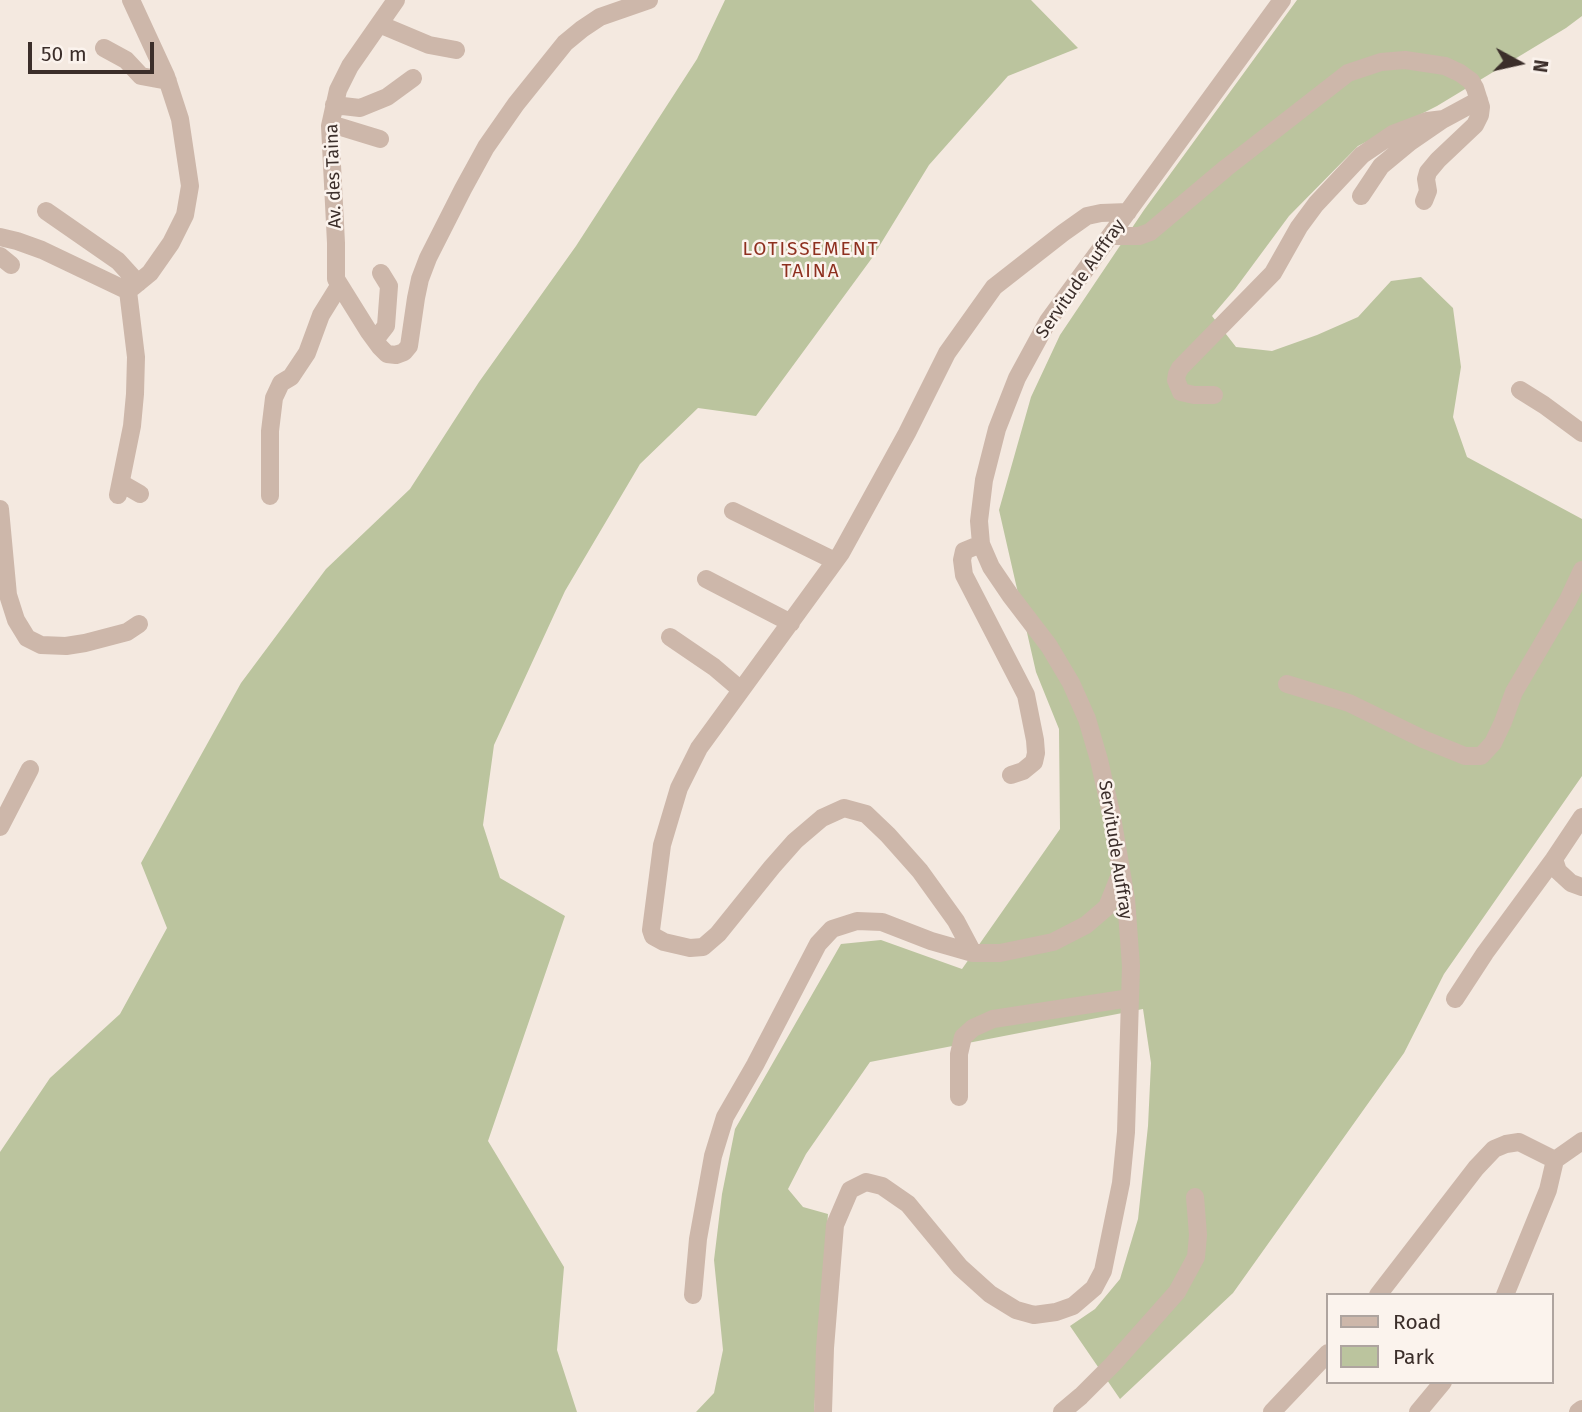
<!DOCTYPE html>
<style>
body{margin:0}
#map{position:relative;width:1582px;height:1412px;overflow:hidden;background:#f4e9e0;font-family:"Fira Sans",sans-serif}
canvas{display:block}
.legend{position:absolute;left:1326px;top:1293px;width:228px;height:91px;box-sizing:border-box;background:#fbf3ed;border:2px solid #aea49f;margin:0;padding:9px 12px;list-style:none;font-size:21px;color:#3b2e2a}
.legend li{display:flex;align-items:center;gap:14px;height:35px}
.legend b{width:35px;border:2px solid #aea49f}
.north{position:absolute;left:1484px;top:28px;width:70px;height:70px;-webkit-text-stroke:5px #fbf3ed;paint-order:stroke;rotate:98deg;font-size:19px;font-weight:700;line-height:28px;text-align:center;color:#3b2e2a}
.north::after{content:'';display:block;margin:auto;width:24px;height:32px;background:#3b2e2a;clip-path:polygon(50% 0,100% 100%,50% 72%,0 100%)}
.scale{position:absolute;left:28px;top:42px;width:126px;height:32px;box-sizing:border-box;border:4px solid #3b2e2a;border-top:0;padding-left:9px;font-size:21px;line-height:24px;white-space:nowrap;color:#3b2e2a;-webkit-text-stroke:5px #fbf3ed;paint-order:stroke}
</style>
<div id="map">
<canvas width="1582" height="1412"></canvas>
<ul class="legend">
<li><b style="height:9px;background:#cdb7aa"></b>Road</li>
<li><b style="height:19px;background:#bbc49e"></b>Park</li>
</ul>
<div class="north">N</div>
<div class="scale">50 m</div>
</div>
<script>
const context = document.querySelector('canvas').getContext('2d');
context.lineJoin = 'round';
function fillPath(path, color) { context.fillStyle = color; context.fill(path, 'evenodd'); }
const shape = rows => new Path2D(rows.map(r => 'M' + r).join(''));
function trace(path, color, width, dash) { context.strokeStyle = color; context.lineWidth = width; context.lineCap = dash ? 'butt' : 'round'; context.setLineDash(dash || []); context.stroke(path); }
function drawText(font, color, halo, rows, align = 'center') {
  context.font = font + ' "Fira Sans",sans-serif'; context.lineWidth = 5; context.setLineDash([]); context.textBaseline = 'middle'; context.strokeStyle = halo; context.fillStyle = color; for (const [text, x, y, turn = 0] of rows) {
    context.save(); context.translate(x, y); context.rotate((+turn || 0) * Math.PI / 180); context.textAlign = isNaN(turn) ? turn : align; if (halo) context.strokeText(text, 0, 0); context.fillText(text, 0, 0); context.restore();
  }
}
fillPath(shape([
 [725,0,1031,0,1078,48,1008,76,929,165,872,258,756,416,698,408,640,464,565,591,494,745,483,825,500,878,565,916,488,1141,564,1267,557,1350,577,1412,0,1412,0,1152,50,1078,120,1014,167,928,141,863,241,683,326,569,410,489,479,382,576,246,697,59],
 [1297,0,1582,0,1582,16,1566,28,1437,106,1358,146,1289,216,1235,289,1212,316,1236,347,1272,351,1317,335,1358,317,1391,281,1421,277,1453,308,1461,367,1453,417,1467,457,1582,519,1582,776,1444,974,1404,1053,1233,1293,1120,1399,1070,1326,1095,1309,1120,1279,1138,1219,1148,1126,1151,1063,1143,1009,870,1062,806,1154,788,1189,803,1207,828,1214,814,1412,696,1412,714,1393,723,1350,714,1260,722,1194,735,1129,841,944,881,940,962,969,1060,829,1059,729,1036,672,999,510,1031,397,1060,335,1144,210]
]), '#bbc49e');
trace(shape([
 [396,0,350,66,338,90,330,126,336,243,336,279,369,332,380,347,387,354,396,355,404,352,409,346,416,298,420,279,428,258,463,189,486,147,516,104,565,43,582,29,600,17,649,0],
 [379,24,429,45,456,50],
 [104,48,126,60,141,76,168,81],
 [334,105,360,108,387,97,413,78],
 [331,124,380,139],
 [1361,196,1381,166,1410,142,1442,120,1479,100],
 [46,211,118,261,138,283],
 [1111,236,1139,236,1150,232,1226,168,1348,73,1381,62,1405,60,1445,66,1460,73,1471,81,1475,88,1481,107,1480,115,1475,125,1438,160,1428,172,1426,179,1428,191,1424,201],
 [0,237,17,241,42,250,128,291],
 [0,256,11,265],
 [128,291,150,273,171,243,185,215,190,186,180,119,166,76,131,0],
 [375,340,386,326,389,286,381,273],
 [1520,390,1544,405,1582,433],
 [1214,395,1194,395,1181,392,1176,380,1177,374,1180,368,1273,273,1299,227,1316,204,1362,155,1393,134,1427,121,1444,119],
 [121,483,140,494],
 [118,495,132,426,135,394,136,357,128,291],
 [270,496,270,431,274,398,281,383,291,377,307,353,321,315,339,286],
 [0,509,8,595,16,620,27,638,41,645,66,646,85,643,127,632,139,624],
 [733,511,835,561],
 [981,544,964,551,962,560,964,575,1026,695,1035,740,1036,753,1034,762,1023,771,1011,775],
 [706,579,791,623],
 [670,637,714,667,741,690],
 [1287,684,1349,703,1423,739,1465,756,1481,756,1493,743,1503,722,1514,692,1568,600,1582,570],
 [1582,817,1554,859,1558,871,1571,883,1582,887],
 [0,827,30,769],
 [1121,872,1107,907,1086,925,1053,942,1000,953,973,953,956,921,920,871,888,835,866,814,844,808,822,818,795,841,772,867,718,934,703,947,690,948,664,942,653,936,651,930,662,845,679,788,699,748,841,553,907,433,947,353,994,287,1063,233,1087,216,1101,213,1128,212],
 [1455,999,1485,953,1554,859],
 [959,1097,959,1054,963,1037,973,1028,993,1019,1130,998],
 [693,1295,698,1239,713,1156,725,1117,755,1065,818,944,832,929,857,921,882,922,931,941,973,953],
 [1378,1295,1476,1168,1494,1149,1506,1144,1519,1142,1555,1160],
 [1505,1295,1548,1190,1555,1160,1582,1141],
 [823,1412,825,1348,835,1225,850,1190,866,1182,882,1186,908,1204,960,1267,990,1294,1016,1310,1034,1315,1056,1312,1073,1306,1094,1288,1103,1271,1121,1183,1126,1132,1131,966,1126,899,1112,817,1099,760,1087,719,1071,683,1049,646,1010,595,991,567,981,544,979,521,984,480,997,429,1017,378,1048,321,1282,0],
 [1062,1412,1081,1396,1113,1364,1177,1292,1196,1257,1198,1235,1195,1197],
 [1272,1412,1328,1353],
 [1418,1412,1443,1382],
 [1578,1412,1582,1409]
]), '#cdb7aa', 18);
drawText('18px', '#3b2e2a', '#fbf3ed', [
 ["Av. des Taina",334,176,-92],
 ["Servitude Auffray",1081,279,-55],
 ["Servitude Auffray",1115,850,81]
]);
context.letterSpacing = '2px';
drawText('19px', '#8e301f', '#fbf3ed', [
 ["LOTISSEMENT",811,250],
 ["TAINA",811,272]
]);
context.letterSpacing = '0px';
</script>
